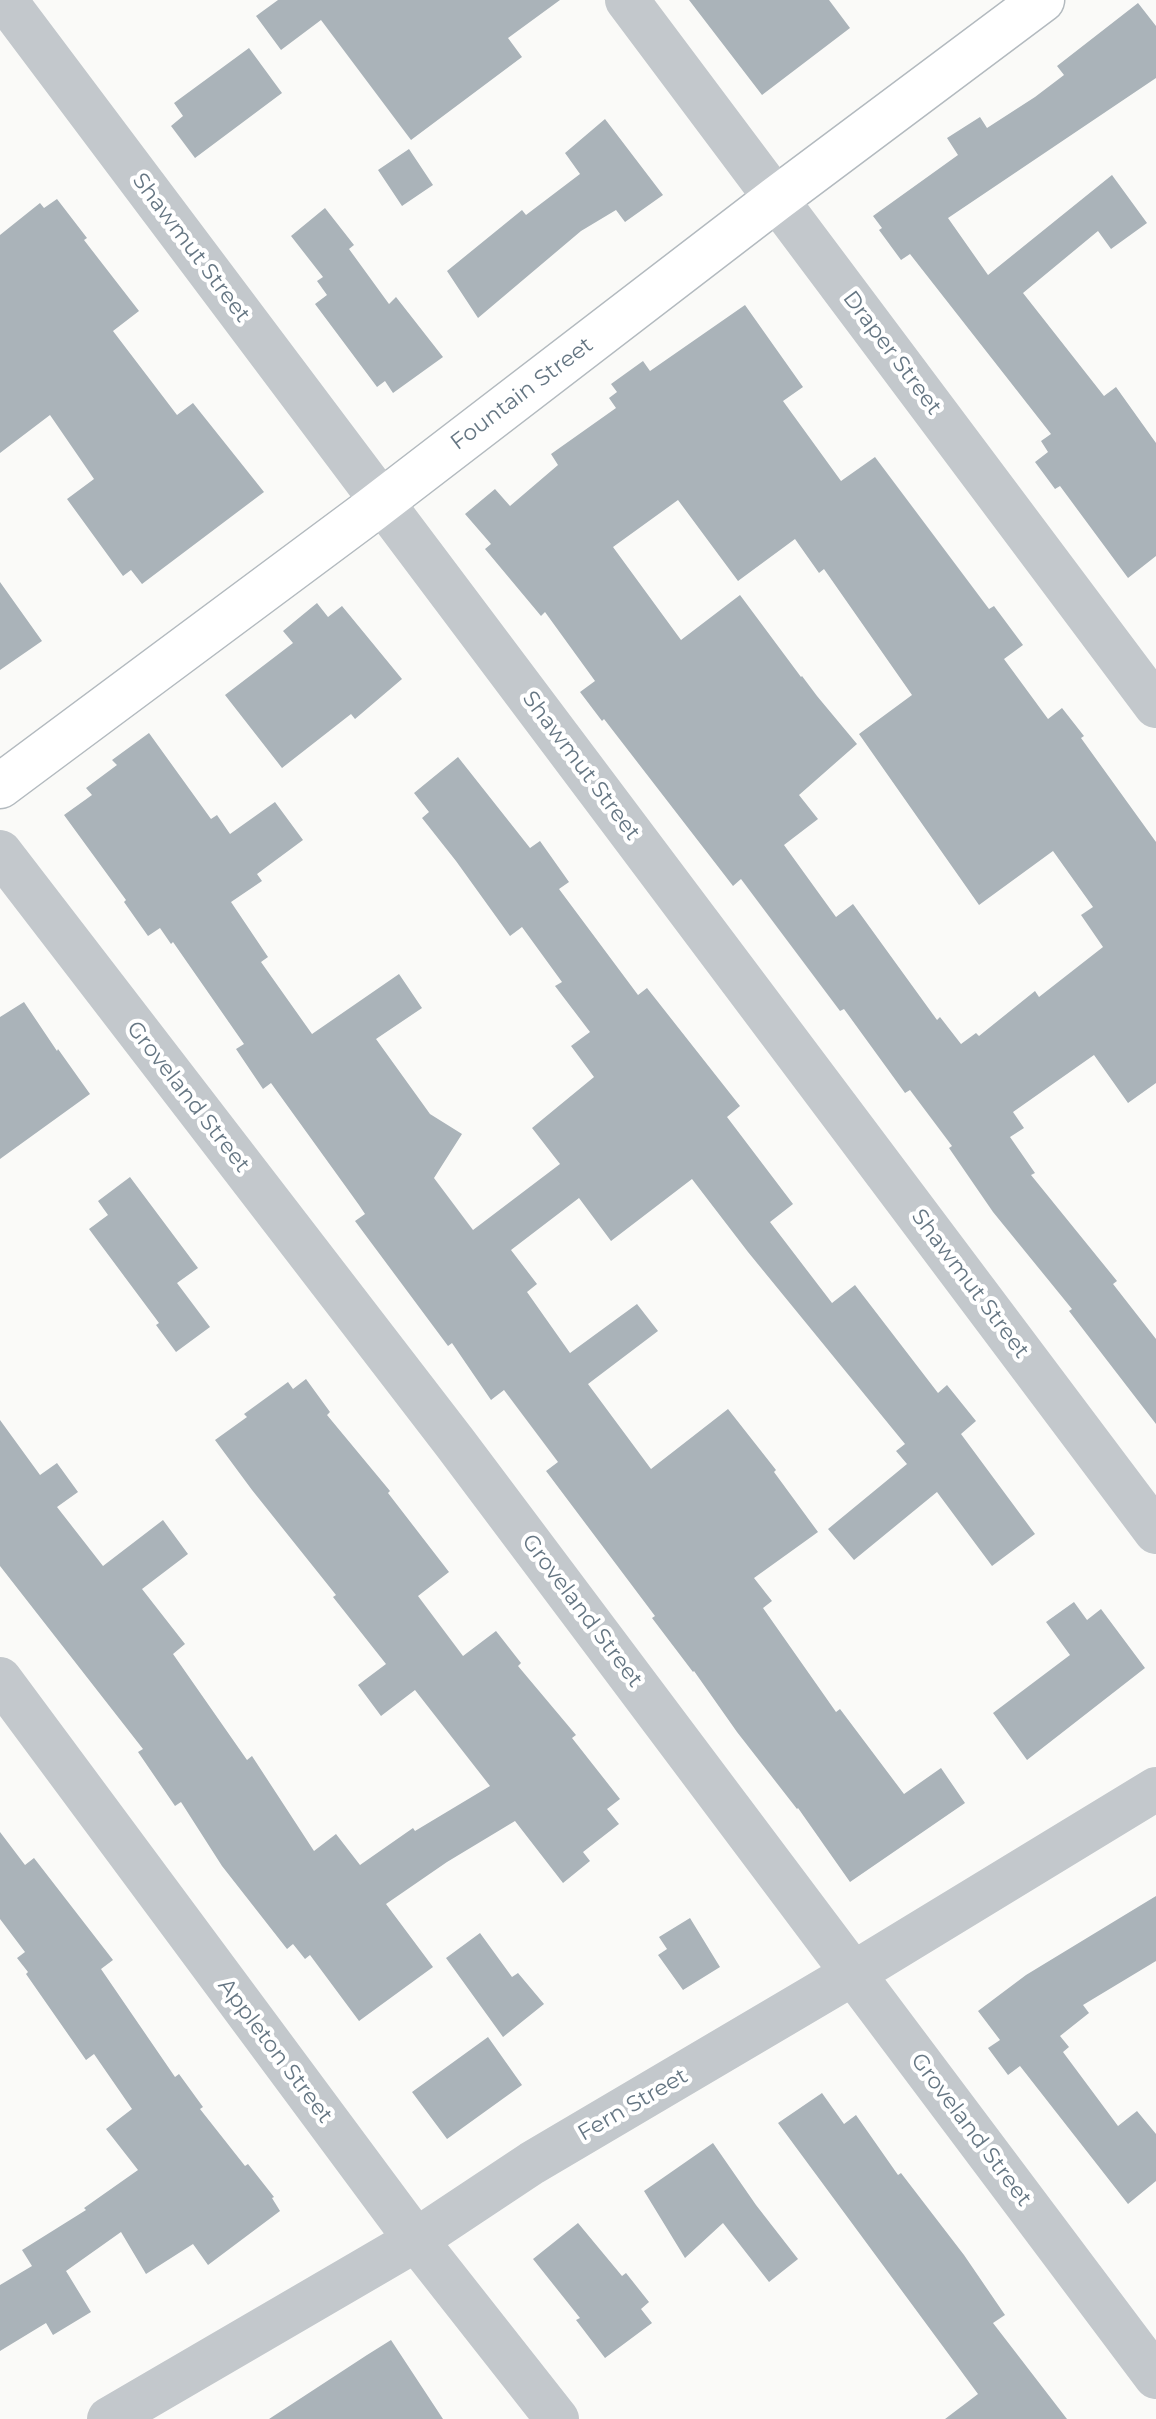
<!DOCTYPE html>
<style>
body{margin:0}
canvas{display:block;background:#fafaf8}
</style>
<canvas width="1156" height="2419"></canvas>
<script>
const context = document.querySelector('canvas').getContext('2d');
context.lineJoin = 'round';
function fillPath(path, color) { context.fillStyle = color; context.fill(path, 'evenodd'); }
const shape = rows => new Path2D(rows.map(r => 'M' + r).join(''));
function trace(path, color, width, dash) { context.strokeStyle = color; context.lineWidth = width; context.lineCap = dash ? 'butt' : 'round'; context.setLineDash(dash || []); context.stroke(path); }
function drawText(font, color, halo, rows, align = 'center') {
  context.font = font + ' Montserrat,sans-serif'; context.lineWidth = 8; context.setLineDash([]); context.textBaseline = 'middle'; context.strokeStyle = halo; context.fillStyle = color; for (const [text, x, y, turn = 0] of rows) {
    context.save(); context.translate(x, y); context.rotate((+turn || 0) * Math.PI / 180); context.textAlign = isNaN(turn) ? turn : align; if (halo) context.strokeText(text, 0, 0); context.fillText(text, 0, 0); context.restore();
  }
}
fillPath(shape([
 [278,0,560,0,508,38,522,57,411,140,321,20,281,50,256,16],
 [689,0,829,0,850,28,762,95],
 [1138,3,1156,26,1156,78,948,218,988,275,1112,175,1147,223,1111,249,1098,231,1023,293,1104,396,1116,387,1156,443,1156,556,1128,578,1060,486,1055,489,1035,462,1048,452,1041,441,1051,434,910,254,901,260,879,230,882,228,873,216,958,155,947,138,980,117,987,128,1035,97,1064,75,1057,66],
 [249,48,282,93,195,158,171,126,183,116,174,103],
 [605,119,663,195,625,222,616,210,581,231,478,318,447,271,522,210,526,215,580,174,565,153],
 [409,149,433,185,402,206,378,170],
 [57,199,87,238,84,240,139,311,113,331,177,415,193,403,264,492,142,584,131,570,123,576,67,499,94,479,50,415,0,453,0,235,40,203,44,208],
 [325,208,354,245,349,249,389,304,396,297,443,357,393,393,385,381,377,387,315,304,327,295,317,281,323,277,291,236],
 [745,305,803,387,783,401,841,481,875,457,989,609,994,606,1023,645,1004,659,1048,719,1062,708,1084,736,1081,738,1156,842,1156,1083,1128,1103,1094,1055,1013,1112,1024,1128,1010,1137,1035,1173,1031,1175,1117,1281,1113,1284,1156,1339,1156,1424,1069,1311,1072,1309,993,1212,949,1148,952,1146,910,1090,905,1093,844,1009,840,1011,741,879,733,886,604,719,602,721,580,692,595,681,545,612,541,616,485,549,491,544,465,514,495,489,510,506,558,465,551,454,616,408,609,398,617,392,611,384,643,361,650,371],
 [678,500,738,581,795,539,819,573,824,569,912,695,859,734,979,905,1053,851,1093,907,1081,915,1103,947,1039,997,1035,991,979,1036,976,1033,961,1044,940,1017,937,1020,853,904,836,917,784,845,818,819,799,795,857,744,817,696,802,676,801,677,740,595,681,640,613,547],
 [0,582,42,641,0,670],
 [317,603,328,617,342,606,402,679,355,719,351,714,282,768,225,695,293,643,283,631],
 [149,733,211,819,217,815,230,834,275,802,303,840,257,874,262,881,231,902,268,957,261,962,312,1034,399,974,422,1008,376,1039,430,1114,462,1134,434,1178,473,1230,560,1164,532,1128,594,1077,571,1046,590,1032,555,986,562,982,522,927,510,936,456,861,422,818,429,812,414,793,458,757,530,848,540,841,569,882,559,889,638,995,647,988,740,1106,727,1117,793,1204,770,1222,832,1303,855,1285,938,1393,947,1385,976,1421,961,1434,1035,1534,992,1566,937,1492,854,1560,828,1529,907,1464,896,1451,905,1444,748,1252,692,1179,611,1241,579,1198,511,1250,537,1284,527,1292,570,1353,637,1304,658,1331,588,1384,651,1469,728,1409,776,1470,774,1472,818,1532,754,1578,772,1601,763,1608,836,1712,840,1709,904,1794,941,1768,965,1803,850,1882,798,1808,797,1809,737,1732,694,1671,693,1672,652,1618,655,1616,546,1471,558,1462,504,1390,491,1400,452,1343,448,1346,355,1221,365,1214,359,1205,271,1083,263,1089,236,1049,244,1044,173,942,171,944,160,928,148,936,124,902,126,900,64,815,92,795,86,788,117,765,112,760],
 [24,1002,57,1051,58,1049,90,1094,0,1159,0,1017],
 [130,1177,198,1268,177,1283,210,1327,176,1352,156,1325,159,1323,89,1229,108,1215,98,1201],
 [306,1379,330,1412,327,1415,390,1491,388,1493,449,1572,418,1596,463,1656,496,1631,521,1663,518,1666,576,1735,572,1738,620,1799,607,1809,619,1824,583,1852,590,1861,563,1883,515,1821,447,1862,386,1904,433,1967,359,2021,310,1955,305,1959,293,1944,287,1949,222,1866,181,1802,175,1806,138,1752,143,1749,0,1566,0,1420,40,1475,57,1463,78,1492,57,1507,103,1566,163,1520,188,1554,142,1589,185,1644,173,1654,247,1760,252,1756,314,1851,336,1834,360,1865,413,1828,415,1831,490,1786,415,1690,381,1716,358,1685,386,1664,333,1597,336,1595,252,1490,215,1440,247,1417,244,1414,288,1382,293,1389],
 [1074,1602,1087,1620,1101,1609,1145,1668,1027,1760,993,1713,1070,1655,1046,1622],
 [0,1832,25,1865,34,1858,113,1960,101,1969,175,2077,179,2074,203,2107,200,2109,245,2166,248,2164,274,2197,272,2198,280,2211,208,2265,193,2244,146,2274,121,2232,66,2271,91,2312,53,2335,46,2323,0,2351,0,2285,32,2266,22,2250,86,2210,84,2208,138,2170,106,2129,132,2109,94,2054,86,2060,26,1974,28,1972,17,1958,25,1952,0,1919],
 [1156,1896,1156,1961,1083,2005,1089,2013,1060,2036,1069,2047,1063,2052,1118,2126,1137,2111,1156,2134,1156,2181,1128,2204,1020,2066,1008,2075,988,2048,1000,2040,978,2011,1026,1975],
 [690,1918,720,1967,683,1990,658,1955,667,1949,659,1937],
 [480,1933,512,1977,518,1973,544,2004,503,2037,446,1958],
 [488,2037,522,2085,447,2139,412,2092],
 [822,2093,844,2124,856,2115,898,2175,901,2173,964,2255,1005,2315,993,2323,1067,2419,945,2419,978,2394,778,2123],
 [713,2143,756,2205,798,2259,769,2282,723,2223,685,2258,644,2191],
 [578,2223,622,2276,626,2273,649,2302,641,2309,652,2323,605,2358,576,2320,580,2318,533,2259],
 [391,2340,443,2419,269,2419,367,2355]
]), '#aab3b9');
const secondary = shape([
 [0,786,371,510,776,199,1042,0]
]);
trace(secondary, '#b3babf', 47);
trace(shape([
 [5,0,1156,1532],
 [627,0,1156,706],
 [0,852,455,1443,1156,2377],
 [0,1679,416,2240,557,2419],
 [109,2419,416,2240,532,2163,854,1973,1156,1789]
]), '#c3c8cc', 44);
trace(secondary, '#fff', 44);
drawText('22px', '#657683', '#fff', [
 ["Shawmut Street",191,248,53],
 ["Draper Street",892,353,53],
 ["Fountain Street",522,394,-37],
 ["Shawmut Street",581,766,53],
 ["Groveland Street",188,1097,52],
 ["Shawmut Street",970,1284,53],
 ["Groveland Street",582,1611,53],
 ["Appleton Street",275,2051,53],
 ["Fern Street",633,2105,-30],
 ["Groveland Street",971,2130,53]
]);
</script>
